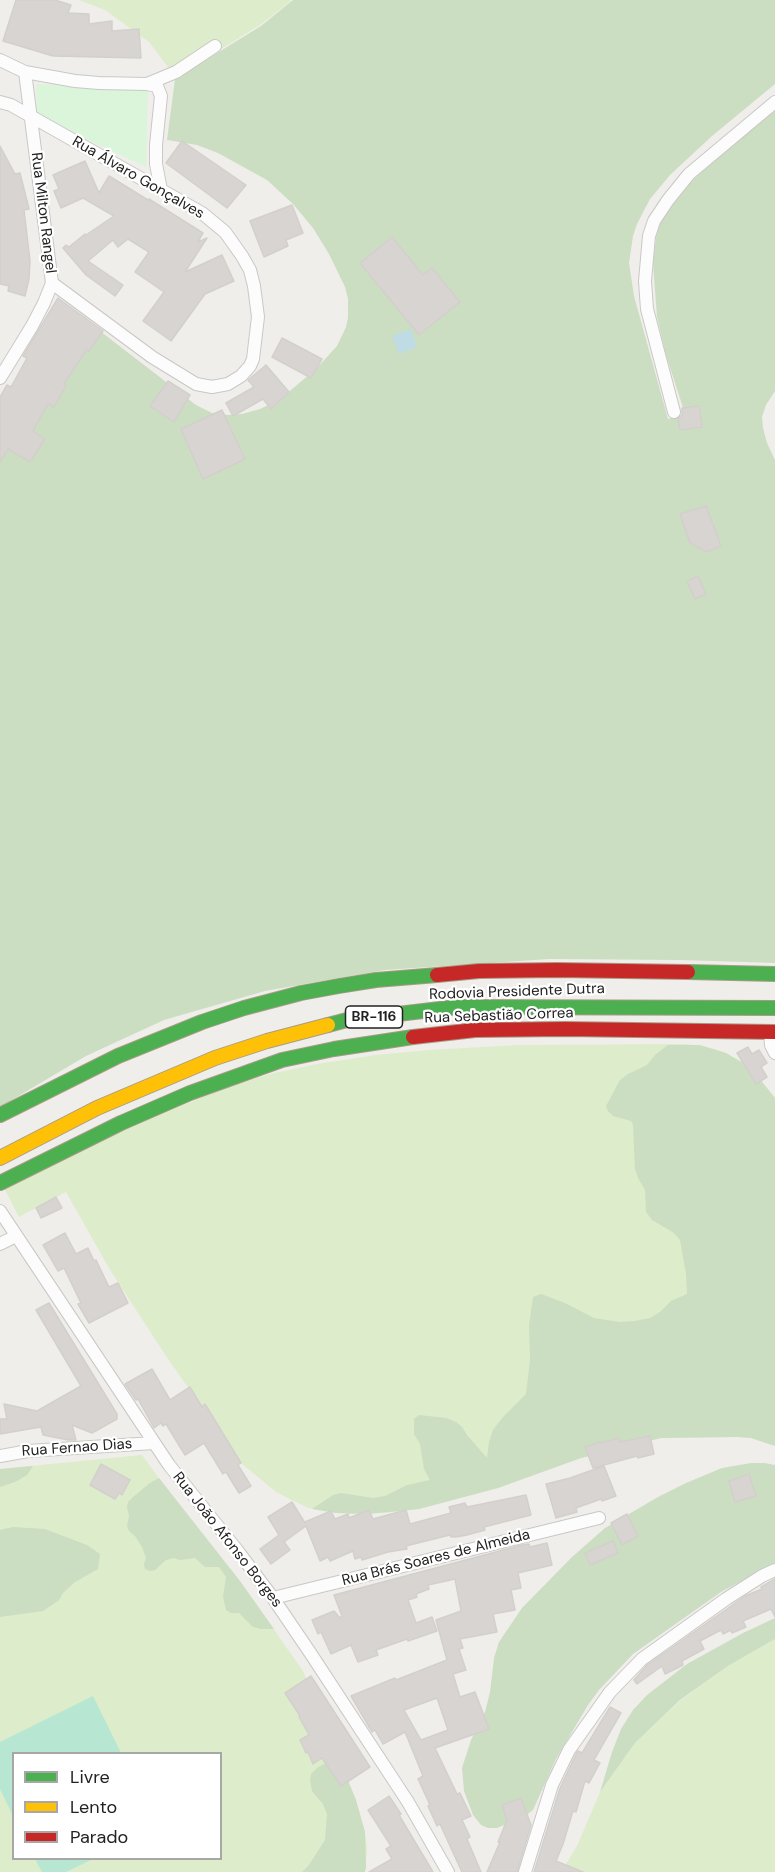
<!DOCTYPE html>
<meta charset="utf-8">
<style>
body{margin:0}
#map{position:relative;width:775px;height:1872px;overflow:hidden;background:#f0eeeb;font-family:"DM Sans",sans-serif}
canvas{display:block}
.legend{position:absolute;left:12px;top:1752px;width:210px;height:108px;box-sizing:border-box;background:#fff;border:2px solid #a7a7a7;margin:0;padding:8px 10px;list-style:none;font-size:18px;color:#222}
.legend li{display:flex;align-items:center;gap:12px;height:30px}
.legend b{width:30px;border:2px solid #a7a7a7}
</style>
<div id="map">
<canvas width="775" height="1872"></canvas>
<ul class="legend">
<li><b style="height:8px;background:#4caf50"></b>Livre</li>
<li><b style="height:8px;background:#ffc107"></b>Lento</li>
<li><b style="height:8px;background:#c62828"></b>Parado</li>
</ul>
</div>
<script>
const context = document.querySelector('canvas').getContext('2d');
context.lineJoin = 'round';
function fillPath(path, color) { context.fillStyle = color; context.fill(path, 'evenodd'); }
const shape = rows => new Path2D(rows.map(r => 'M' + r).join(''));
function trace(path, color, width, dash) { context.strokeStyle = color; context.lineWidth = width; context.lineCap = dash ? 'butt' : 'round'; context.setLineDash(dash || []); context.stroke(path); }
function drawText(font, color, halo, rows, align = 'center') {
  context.font = font + ' "DM Sans",sans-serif'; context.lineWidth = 4.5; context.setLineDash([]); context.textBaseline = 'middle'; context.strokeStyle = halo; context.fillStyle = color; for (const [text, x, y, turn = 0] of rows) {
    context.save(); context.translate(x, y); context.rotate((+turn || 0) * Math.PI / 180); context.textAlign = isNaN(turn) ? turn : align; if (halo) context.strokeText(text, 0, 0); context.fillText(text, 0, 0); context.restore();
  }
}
fillPath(shape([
 [79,0,290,0,291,1,260,25,174,78,168,67,149,42,105,10],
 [687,1044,715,1049,726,1053,739,1060,751,1068,775,1098,775,1446,751,1438,737,1437,661,1438,581,1458,498,1488,419,1509,384,1513,351,1514,308,1508,276,1492,241,1463,168,1359,110,1270,66,1192,19,1217,3,1186,57,1157,225,1088,270,1074,317,1064,376,1055,429,1050,517,1045],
 [142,1455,175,1500,240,1581,303,1671,356,1800,365,1832,367,1850,365,1872,0,1872,0,1469],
 [14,1754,220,1754,220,1858,14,1858],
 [775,1639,775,1872,561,1872,577,1846,600,1792,635,1743,681,1700,728,1666]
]), '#ddeccb');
fillPath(shape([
 [293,0,775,0,775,84,712,136,670,175,650,199,637,224,633,236,629,263,634,296,668,419,685,414,666,355,657,317,653,263,657,230,666,212,688,184,775,108,775,391,766,405,762,417,763,428,767,443,775,460,775,963,681,960,549,959,385,970,265,991,164,1020,86,1056,0,1107,0,442,100,331,196,405,212,413,228,415,242,414,260,409,279,400,316,369,337,346,346,327,348,318,348,299,345,287,329,254,313,228,293,204,267,180,218,153,197,145,167,140,175,79,261,26],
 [668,1045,700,1045,726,1053,751,1068,775,1098,775,1446,751,1438,737,1437,661,1438,581,1458,498,1488,419,1509,367,1514,336,1513,312,1509,333,1495,341,1493,373,1498,385,1496,407,1485,430,1480,424,1469,420,1444,414,1434,414,1419,419,1415,446,1418,456,1422,462,1427,467,1435,487,1458,489,1442,493,1430,503,1417,526,1394,530,1360,529,1325,533,1297,541,1294,565,1303,594,1318,620,1322,635,1321,650,1318,660,1312,671,1301,687,1294,686,1274,680,1240,674,1233,652,1220,646,1212,645,1190,638,1178,635,1169,633,1125,631,1121,613,1116,608,1111,606,1106,620,1080,628,1074,647,1065,655,1055],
 [751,1463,765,1463,775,1465,775,1563,721,1592,633,1654,599,1690,588,1705,556,1759,533,1810,524,1817,497,1828,488,1828,481,1825,473,1815,464,1791,462,1768,471,1740,485,1712,490,1692,494,1658,499,1642,522,1608,572,1557,605,1528,658,1497,686,1483,722,1468],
 [33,1466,27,1475,15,1482,0,1487,0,1469],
 [159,1478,240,1581,274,1629,261,1629,253,1627,239,1613,231,1613,226,1610,223,1597,226,1577,219,1567,205,1567,195,1558,180,1560,174,1558,166,1560,155,1570,150,1571,145,1569,144,1564,146,1558,142,1547,135,1536,129,1531,127,1526,129,1516,127,1507,128,1502,133,1497,150,1483],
 [13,1527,45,1529,87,1545,100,1554,98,1569,75,1582,63,1593,59,1600,43,1611,0,1617,0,1530],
 [775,1618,775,1639,728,1666,680,1700,635,1743,600,1792,612,1752,621,1729,633,1710,647,1695,687,1664,743,1633],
 [338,1756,356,1800,365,1832,366,1867,365,1872,302,1872,309,1865,325,1840,326,1826,327,1814,323,1804,312,1791,310,1781,311,1774,317,1768]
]), '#cbdec1');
fillPath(shape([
 [36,84,148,89,146,167,37,116]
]), '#daf5da');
fillPath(shape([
 [93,1696,121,1753,14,1754,13,1816,0,1789,0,1742],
 [35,1859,93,1859,66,1872,42,1872]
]), '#b7e6d2');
fillPath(shape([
 [411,329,417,347,399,354,392,336]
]), '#bfdbe3');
const building = shape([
 [16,0,55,0,71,5,68,13,89,14,89,24,112,21,112,31,139,29,141,58,53,56,3,41,16,0],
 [182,141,246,185,227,208,166,163,182,141],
 [0,146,15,174,20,173,29,209,24,210,30,261,29,279,25,296,8,291,9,286,0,284,0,146],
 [85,161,99,193,109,176,148,200,149,199,203,233,198,242,207,238,185,272,222,255,234,281,205,294,171,341,143,321,164,292,135,272,149,252,128,239,118,247,113,240,88,261,123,285,115,296,86,275,63,248,66,245,69,247,85,234,86,235,114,216,83,198,61,208,54,191,59,189,53,175,85,161],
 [292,205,303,233,286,240,288,246,264,257,250,221,292,205],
 [392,237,423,275,432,268,460,302,419,335,360,263,392,237],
 [58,298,103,331,89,351,87,349,64,384,66,386,54,407,48,404,33,431,45,439,30,462,8,449,0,462,0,397,7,385,11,387,27,358,23,356,58,298],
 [282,338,322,359,311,378,272,357,282,338],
 [266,365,289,392,271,409,263,399,233,416,226,403,254,387,248,380,266,365],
 [168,381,190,395,174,422,150,406,168,381],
 [699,406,702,427,680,430,678,419,682,415,682,408,699,406],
 [222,410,245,459,203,479,181,429,222,410],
 [706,506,721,546,707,552,690,543,680,514,706,506],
 [698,576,706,594,695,599,687,581,698,576],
 [748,1047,752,1054,759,1050,767,1063,761,1067,767,1077,756,1084,737,1053,748,1047],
 [56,1197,62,1208,41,1218,36,1208,56,1197],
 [65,1233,76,1254,88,1248,94,1261,96,1260,109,1287,118,1283,128,1303,89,1323,78,1304,81,1303,64,1268,58,1271,43,1245,65,1233],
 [49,1303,117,1414,117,1419,92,1433,72,1425,76,1440,68,1440,43,1435,41,1427,0,1434,0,1419,7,1419,4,1404,37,1411,81,1386,36,1310,49,1303],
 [152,1369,170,1400,190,1387,202,1407,205,1404,241,1463,238,1465,251,1486,239,1493,226,1472,223,1474,204,1443,185,1455,166,1424,163,1426,161,1423,154,1428,138,1399,136,1400,125,1384,152,1369],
 [650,1436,654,1454,638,1458,637,1456,593,1468,585,1447,600,1442,601,1443,619,1438,620,1442,650,1436],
 [101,1464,130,1480,122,1495,119,1493,115,1499,90,1485,101,1464],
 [604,1466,616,1496,602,1501,601,1499,576,1508,577,1512,556,1518,546,1484,570,1478,604,1466],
 [749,1474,756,1496,735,1502,729,1481,749,1474],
 [526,1495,531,1515,484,1527,485,1530,467,1535,456,1537,451,1537,450,1535,406,1546,407,1549,388,1552,362,1560,361,1557,355,1559,353,1551,330,1561,328,1557,320,1561,306,1526,284,1542,290,1550,271,1564,260,1549,279,1535,268,1517,292,1502,305,1523,305,1522,331,1511,335,1519,348,1514,349,1518,369,1510,373,1519,406,1510,410,1524,451,1513,449,1507,465,1503,467,1507,526,1495],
 [627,1514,638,1536,622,1545,611,1523,627,1514],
 [613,1541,618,1553,590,1565,585,1553,613,1541],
 [547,1543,552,1565,518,1573,521,1588,511,1590,515,1610,493,1614,497,1632,460,1639,463,1648,459,1649,466,1670,453,1674,460,1697,475,1692,489,1729,435,1748,457,1794,460,1793,471,1816,462,1820,470,1837,467,1839,481,1872,462,1872,440,1824,437,1826,428,1806,430,1805,418,1779,423,1776,405,1732,383,1744,375,1730,372,1732,351,1696,395,1678,396,1680,447,1660,436,1620,461,1611,455,1579,428,1585,429,1589,416,1594,417,1597,408,1600,416,1623,432,1617,437,1631,408,1641,407,1639,376,1650,378,1655,358,1662,351,1645,331,1654,321,1632,318,1634,312,1620,334,1611,340,1618,342,1616,334,1595,522,1545,529,1544,530,1547,547,1543],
 [437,1698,448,1730,421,1740,404,1710,437,1698],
 [775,1579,775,1617,771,1609,743,1621,746,1627,732,1633,731,1630,723,1634,721,1630,700,1641,704,1649,682,1661,683,1665,665,1674,662,1666,637,1684,634,1680,647,1665,731,1606,745,1596,762,1589,761,1587,775,1579],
 [311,1676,370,1767,341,1786,322,1758,313,1764,308,1752,306,1753,300,1740,309,1735,299,1717,300,1716,285,1693,311,1676],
 [610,1707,621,1713,594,1760,600,1763,589,1783,585,1781,576,1812,573,1811,563,1844,556,1861,583,1872,534,1872,560,1788,576,1754,578,1751,582,1753,610,1707],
 [389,1796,401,1814,399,1815,433,1872,369,1872,392,1859,386,1849,391,1846,368,1810,389,1796],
 [521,1798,531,1825,517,1872,487,1872,500,1842,498,1842,507,1820,502,1805,521,1798]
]);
fillPath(building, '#d7d4d2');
trace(building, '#d3d0cc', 1.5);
const street = shape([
 [0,60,25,72,75,81,99,83,147,84,157,86,161,96,156,145,156,164,161,190],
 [147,84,176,72,215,46],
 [0,102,11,105,202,213,225,232,242,256,250,270,254,286,258,317,253,359,250,366,241,376,228,384,212,387,196,384,152,357,52,283],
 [0,378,32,326,44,303,52,283,25,72],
 [674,412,647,309,645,281,649,236,654,221,668,200,689,174,775,102],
 [770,1032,771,1045,775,1053],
 [0,1211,169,1465,237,1550,273,1598,311,1654,408,1802,448,1872],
 [0,1244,16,1236],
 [0,1456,28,1451,154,1443],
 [273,1598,599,1518],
 [525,1872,552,1785,569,1750,610,1692,642,1659,726,1599,762,1576,775,1570]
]);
const fast = shape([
 [688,972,775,974],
 [328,1025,347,1020,457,1007,775,1008],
 [0,1115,118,1056,202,1022,244,1008,301,993,339,986,376,980,437,975],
 [0,1183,121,1123,190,1093,282,1060,334,1049,413,1037]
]);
const slow = shape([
 [0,1158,97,1108,215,1058,267,1041,328,1025]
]);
const jam = shape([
 [437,975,479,971,557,970,688,972],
 [413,1037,475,1030,565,1029,775,1032]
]);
trace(street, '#c9c8c7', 14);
trace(fast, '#a79c86', 16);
trace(slow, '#a79c86', 16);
trace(jam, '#a79c86', 16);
trace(street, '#fdfcfc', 12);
trace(fast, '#4caf50', 14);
trace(slow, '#ffc107', 14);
trace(jam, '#c62828', 14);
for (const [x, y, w] of [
 [374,1017,57]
]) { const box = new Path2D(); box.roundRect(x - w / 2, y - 11, w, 22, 4.5); context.fillStyle = '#fff'; context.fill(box); trace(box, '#222', 1.5); }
drawText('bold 14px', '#222', null, [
 ["BR-116",374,1017]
]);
drawText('15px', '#222', '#fff', [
 ["Rua Álvaro Gonçalves",138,178,30],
 ["Rua Milton Rangel",43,213,83],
 ["Rodovia Presidente Dutra",517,992,-2],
 ["Rua Sebastião Correa",499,1016,-2],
 ["Rua Fernao Dias",77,1448,-4],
 ["Rua João Afonso Borges",227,1540,52],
 ["Rua Brás Soares de Almeida",436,1558,-14]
]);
</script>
